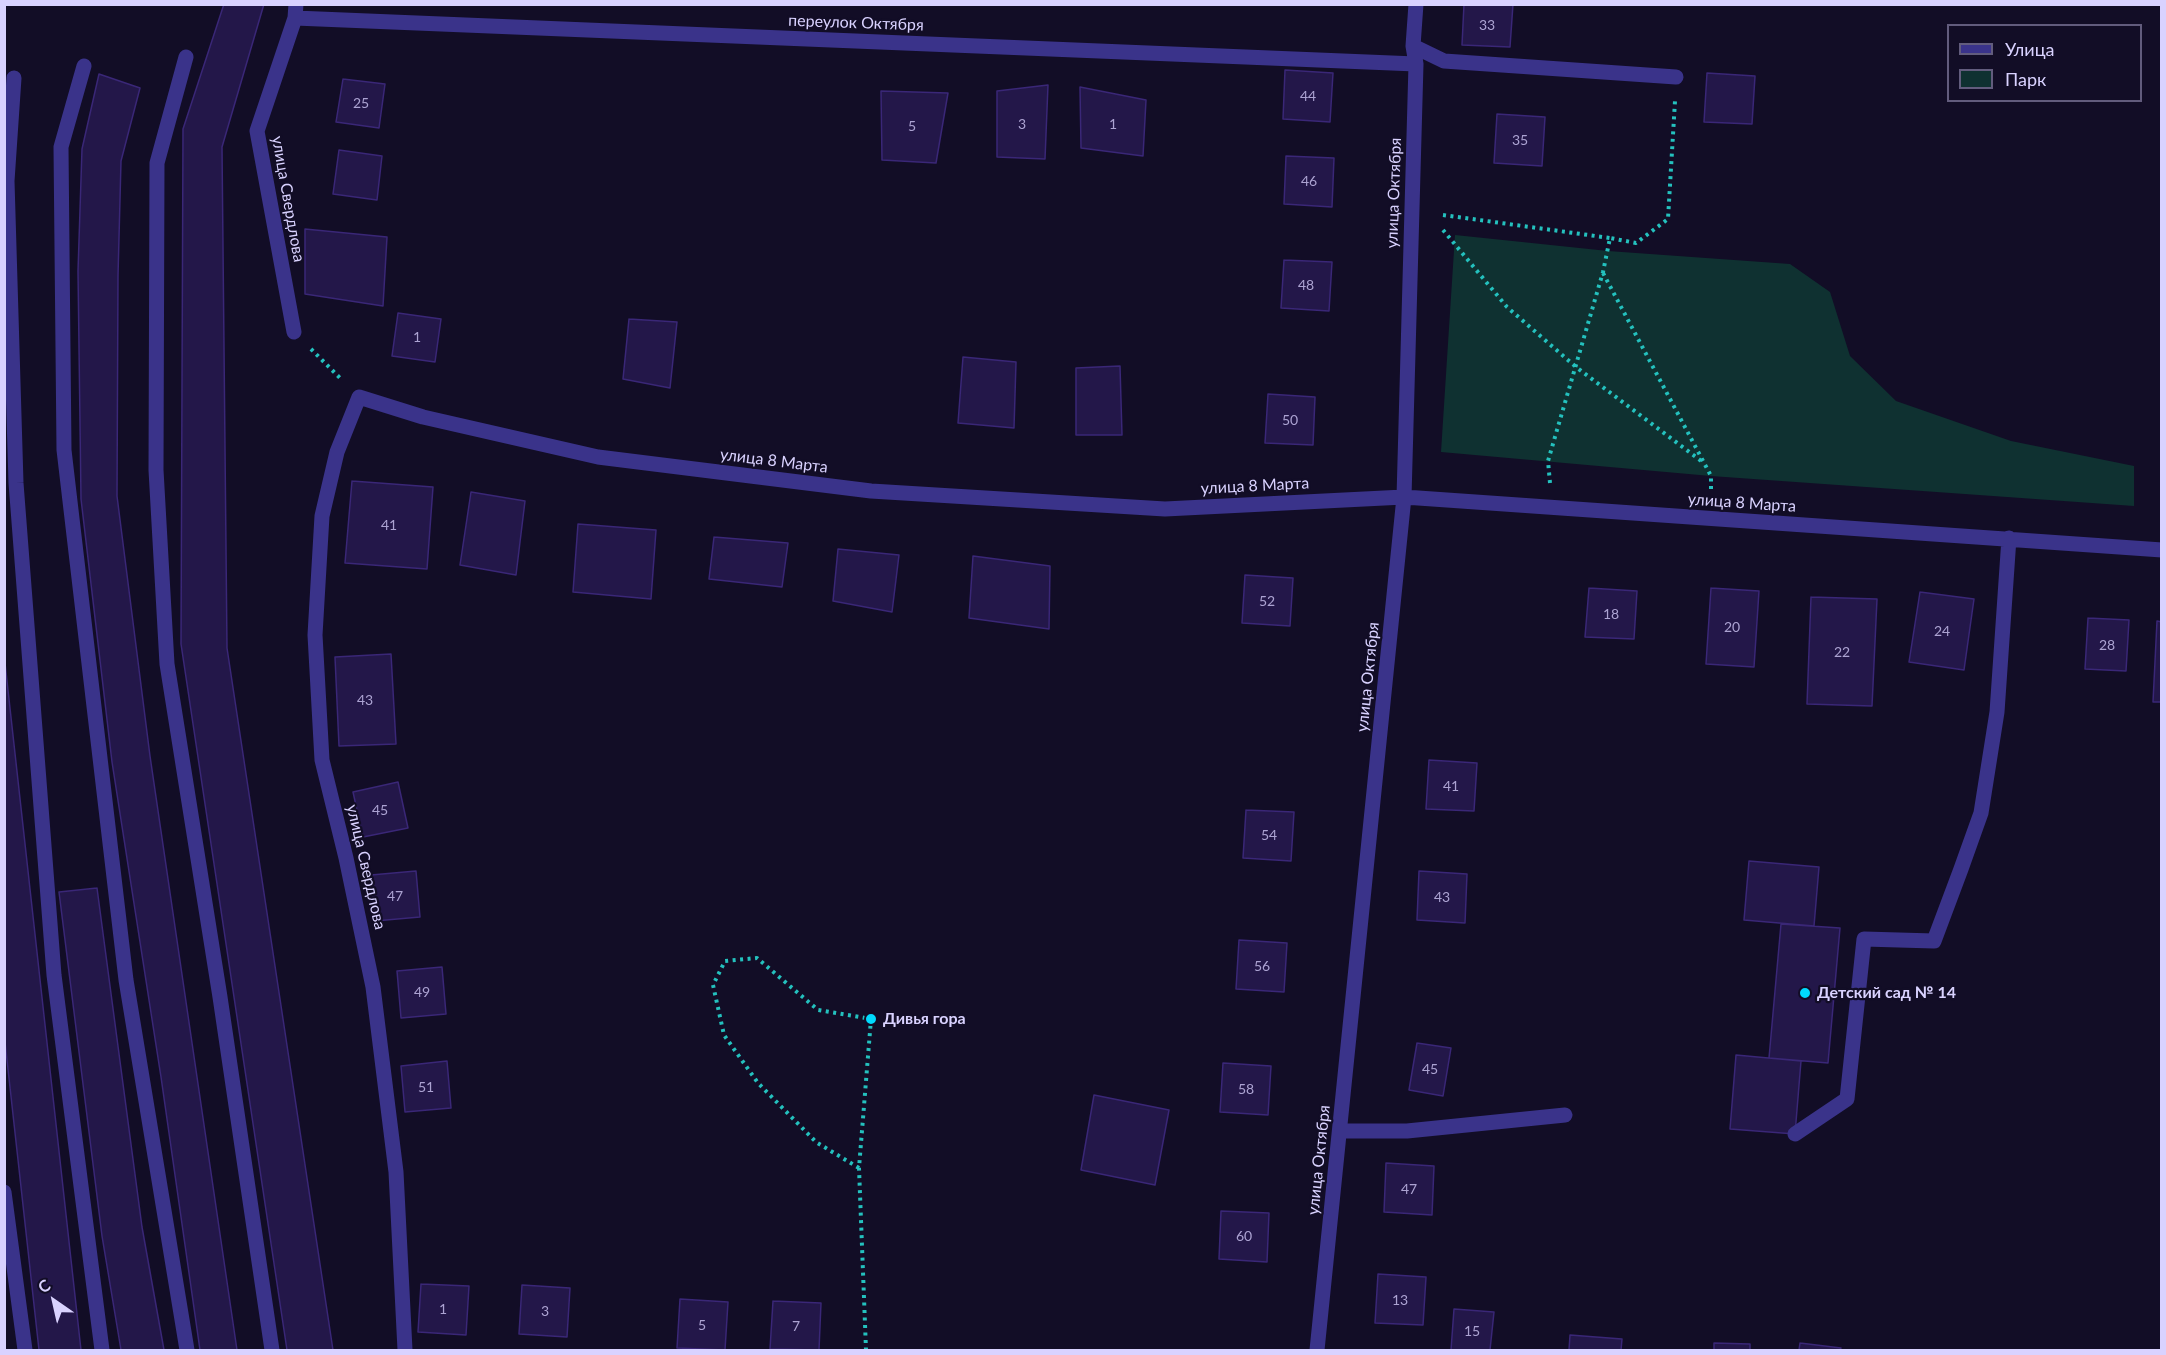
<!DOCTYPE html>
<meta charset="utf-8">
<style>
body{margin:0}
#map{position:relative;width:2166px;height:1355px;overflow:hidden;background:#120d26;font-family:Lato,sans-serif}
canvas{display:block}
.frame{position:absolute;inset:0;border:6px solid #d9d2ff;pointer-events:none}
.legend{position:absolute;left:1947px;top:24px;width:195px;height:78px;box-sizing:border-box;background:#120d26;border:2px solid #625c7d;margin:0;padding:8px 10px;list-style:none;font-size:18px;color:#d9d2ff}
.legend li{display:flex;align-items:center;gap:12px;height:30px}
.legend b{width:30px;border:2px solid #625c7d}
.north{position:absolute;left:24px;top:1271px;width:60px;height:60px;-webkit-text-stroke:4px #120d26;paint-order:stroke;rotate:326deg;font-size:16px;font-weight:700;line-height:24px;text-align:center;color:#d9d2ff}
.north::after{content:'';display:block;margin:auto;width:21px;height:27px;background:#d9d2ff;clip-path:polygon(50% 0,100% 100%,50% 72%,0 100%)}
</style>
<div id="map">
<canvas width="2166" height="1355"></canvas>
<div class="frame"></div>
<ul class="legend">
<li><b style="height:8px;background:#3a338a"></b>Улица</li>
<li><b style="height:16px;background:#0f3131"></b>Парк</li>
</ul>
<div class="north">С</div>
</div>
<script>
const context = document.querySelector('canvas').getContext('2d');
context.lineJoin = 'round';
function fillPath(path, color) { context.fillStyle = color; context.fill(path, 'evenodd'); }
const shape = rows => new Path2D(rows.map(r => 'M' + r).join(''));
function trace(path, color, width, dash) { context.strokeStyle = color; context.lineWidth = width; context.lineCap = dash ? 'butt' : 'round'; context.setLineDash(dash || []); context.stroke(path); }
function drawText(font, color, halo, rows, align = 'center') {
  context.font = font + ' Lato,sans-serif'; context.lineWidth = 4.5; context.setLineDash([]); context.textBaseline = 'middle'; context.strokeStyle = halo; context.fillStyle = color; for (const [text, x, y, turn = 0] of rows) {
    context.save(); context.translate(x, y); context.rotate((+turn || 0) * Math.PI / 180); context.textAlign = isNaN(turn) ? turn : align; if (halo) context.strokeText(text, 0, 0); context.fillText(text, 0, 0); context.restore();
  }
}
fillPath(shape([
 [1455,235,1608,251,1790,264,1830,292,1850,356,1896,401,2011,441,2134,466,2134,506,1711,476,1441,452]
]), '#0f3131');
const building = shape([
 [224,4,264,4,222,147,227,648,333,1350,287,1350,181,644,183,129,224,4],
 [1464,4,1513,4,1510,47,1462,45,1464,4],
 [1285,70,1333,73,1330,122,1283,119,1285,70],
 [1707,73,1755,76,1752,124,1704,122,1707,73],
 [99,74,140,88,121,161,118,276,117,496,150,756,237,1350,200,1350,161,1077,112,762,81,499,78,271,82,149,99,74],
 [343,79,385,84,379,128,336,122,343,79],
 [1048,85,1045,159,997,157,997,91,1048,85],
 [1080,87,1146,100,1143,156,1081,148,1080,87],
 [881,91,948,93,936,163,882,160,881,91],
 [1497,114,1545,117,1542,166,1494,163,1497,114],
 [339,150,382,156,377,200,333,194,339,150],
 [1286,156,1334,158,1332,207,1284,204,1286,156],
 [305,229,387,237,383,306,305,294,305,229],
 [1284,260,1332,262,1329,311,1281,308,1284,260],
 [398,313,441,319,435,362,392,356,398,313],
 [629,319,677,322,670,388,623,379,629,319],
 [963,357,1016,362,1014,428,958,423,963,357],
 [1120,366,1122,435,1076,435,1076,368,1120,366],
 [1268,394,1315,397,1313,445,1265,443,1268,394],
 [352,481,433,487,427,569,345,563,352,481],
 [471,492,525,501,516,575,460,565,471,492],
 [578,524,656,530,651,599,573,592,578,524],
 [714,537,788,543,782,587,709,579,714,537],
 [838,549,899,555,892,612,833,601,838,549],
 [973,556,1050,566,1049,629,969,618,973,556],
 [1245,575,1293,578,1290,626,1242,623,1245,575],
 [1589,588,1637,591,1634,639,1585,637,1589,588],
 [1711,588,1759,591,1754,667,1706,664,1711,588],
 [1920,592,1974,599,1964,670,1909,662,1920,592],
 [1811,597,1877,599,1872,706,1807,704,1811,597],
 [2088,618,2129,620,2126,671,2085,669,2088,618],
 [2157,621,2162,622,2162,702,2153,702,2157,621],
 [4,654,81,1350,39,1350,4,1033,4,654],
 [391,654,396,744,339,746,335,657,391,654],
 [1429,760,1477,763,1474,811,1426,809,1429,760],
 [398,782,408,828,363,837,353,792,398,782],
 [1246,810,1294,812,1291,861,1243,858,1246,810],
 [1749,861,1819,867,1814,926,1744,920,1749,861],
 [416,871,420,917,375,921,371,875,416,871],
 [1419,871,1467,874,1465,923,1417,920,1419,871],
 [97,888,142,1227,164,1350,121,1350,102,1236,59,892,97,888],
 [1781,924,1840,928,1828,1063,1769,1058,1781,924],
 [1239,940,1287,943,1284,992,1236,989,1239,940],
 [442,967,446,1014,401,1018,397,971,442,967],
 [1417,1043,1451,1048,1443,1096,1409,1090,1417,1043],
 [1736,1055,1801,1061,1795,1134,1730,1129,1736,1055],
 [447,1061,451,1108,405,1112,401,1066,447,1061],
 [1223,1063,1271,1066,1268,1115,1220,1112,1223,1063],
 [1094,1095,1169,1110,1155,1185,1081,1170,1094,1095],
 [1386,1163,1434,1166,1432,1215,1384,1212,1386,1163],
 [1221,1211,1269,1213,1267,1262,1219,1259,1221,1211],
 [1378,1274,1426,1277,1423,1325,1375,1323,1378,1274],
 [421,1284,469,1286,466,1335,418,1332,421,1284],
 [522,1285,570,1288,567,1337,519,1334,522,1285],
 [680,1299,728,1302,725,1350,677,1348,680,1299],
 [773,1301,821,1303,819,1350,770,1349,773,1301],
 [1454,1309,1494,1312,1490,1350,1451,1350,1454,1309],
 [1570,1335,1622,1339,1621,1350,1569,1350,1570,1335],
 [1714,1343,1750,1344,1750,1350,1714,1350,1714,1343],
 [1800,1343,1841,1348,1840,1350,1799,1350,1800,1343]
]);
fillPath(building, '#231749');
trace(building, '#3a2777', 1.5);
trace(shape([
 [1443,215,1610,238],
 [1443,230,1507,307,1576,367,1704,463],
 [1603,273,1711,476,1711,493],
 [311,349,342,380],
 [1550,483,1548,461,1603,272,1610,238,1636,243,1668,219,1675,101],
 [859,1168,816,1142,758,1083,724,1035,713,985,725,961,757,958,818,1010,871,1019,859,1168,866,1350]
]), '#24c1be', 4, [3, 4.5]);
trace(shape([
 [295,18,1416,64],
 [1413,46,1444,61,1676,77],
 [186,57,157,163,156,470,167,664,220,997,272,1350],
 [84,66,61,147,64,450,126,980,187,1350],
 [14,78,7,181,16,483,54,975,102,1350],
 [294,332,257,131,295,18,296,4],
 [1340,1131,1407,1131,1565,1115],
 [1795,1134,1847,1099,1864,939,1934,941,1961,869,1981,813,1997,712,2009,538],
 [4,1192,25,1350],
 [405,1350,396,1172,373,987,346,858,322,760,315,635,322,516,337,452,359,397,423,417,598,457,871,491,1165,509,1404,497,2162,550],
 [1317,1350,1404,497,1416,64,1413,46,1416,4]
]), '#3a338a', 15);
for (const [x, y, r, color] of [
 [1805,993,6,"#00dafd"],
 [871,1019,6,"#00dafd"]
]) { const dot = new Path2D(); dot.arc(x, y, r, 0, 2 * Math.PI); context.fillStyle = color; context.fill(dot); trace(dot, '#120d26', 2); }
drawText('14px', '#aca3d2', null, [
 ["33",1487,25],
 ["44",1308,96],
 ["25",361,103],
 ["3",1022,124],
 ["1",1113,124],
 ["5",912,126],
 ["35",1520,140],
 ["46",1309,181],
 ["48",1306,285],
 ["1",417,337],
 ["50",1290,420],
 ["41",389,525],
 ["52",1267,601],
 ["18",1611,614],
 ["20",1732,627],
 ["24",1942,631],
 ["28",2107,645],
 ["22",1842,652],
 ["43",365,700],
 ["41",1451,786],
 ["45",380,810],
 ["54",1269,835],
 ["47",395,896],
 ["43",1442,897],
 ["56",1262,966],
 ["49",422,992],
 ["45",1430,1069],
 ["51",426,1087],
 ["58",1246,1089],
 ["47",1409,1189],
 ["60",1244,1236],
 ["13",1400,1300],
 ["1",443,1309],
 ["3",545,1311],
 ["5",702,1325],
 ["7",796,1326],
 ["15",1472,1331]
]);
drawText('16px', '#d9d2ff', '#120d26', [
 ["переулок Октября",856,23,2],
 ["улица Октября",1394,193,-88],
 ["улица Свердлова",288,199,80],
 ["улица 8 Марта",774,461,7],
 ["улица 8 Марта",1255,486,-3],
 ["улица 8 Марта",1742,503,4],
 ["улица Октября",1368,677,-84],
 ["улица Свердлова",366,867,77],
 ["улица Октября",1319,1160,-84]
]);
drawText('bold 16px', '#d9d2ff', '#120d26', [
 ["Детский сад № 14",1817,993],
 ["Дивья гора",883,1019]
], 'left');
</script>
